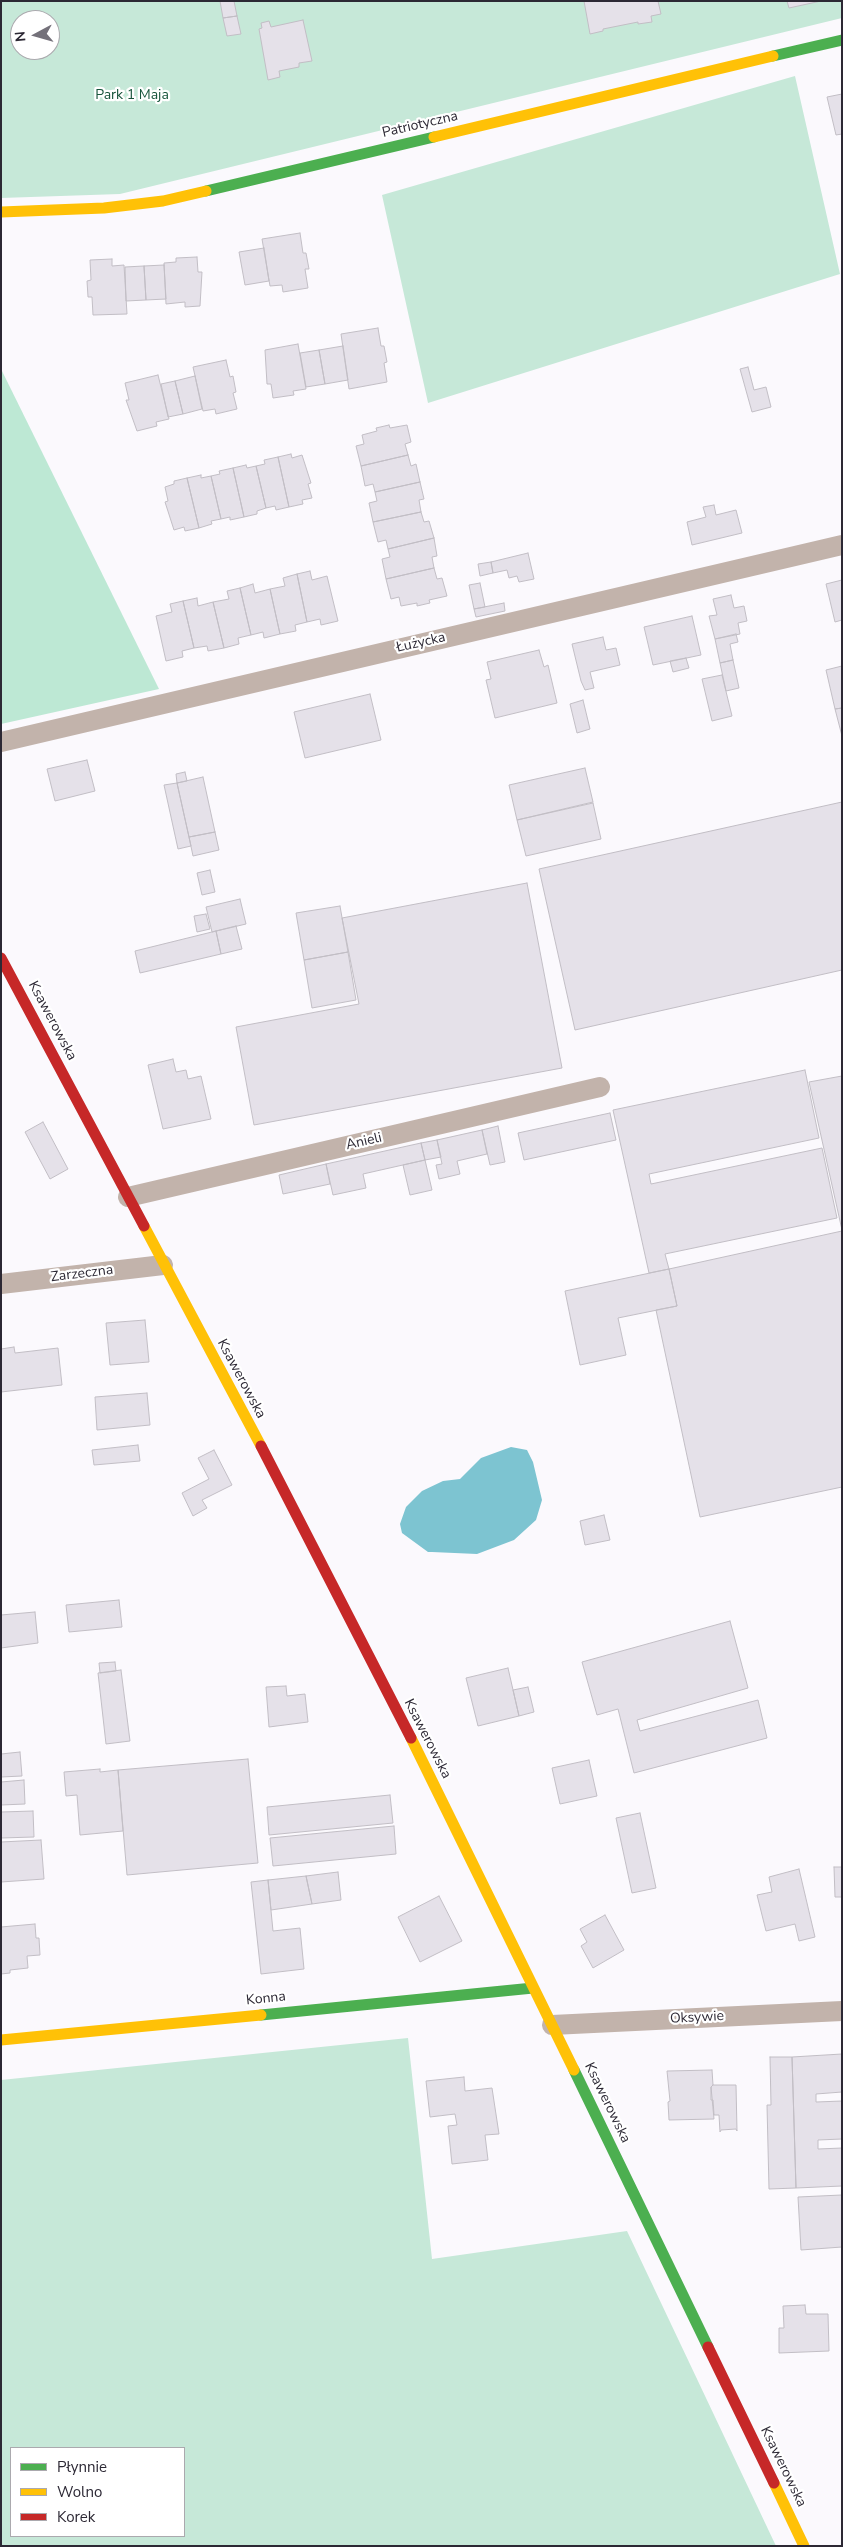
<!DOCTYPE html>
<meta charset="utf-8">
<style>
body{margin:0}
#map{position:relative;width:843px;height:2547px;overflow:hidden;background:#fbf9fd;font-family:"Nunito Sans",sans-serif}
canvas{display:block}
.frame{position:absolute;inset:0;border:2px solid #2c2834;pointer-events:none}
.legend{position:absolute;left:10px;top:2447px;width:175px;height:90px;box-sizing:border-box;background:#fff;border:1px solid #aba9ae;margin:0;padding:6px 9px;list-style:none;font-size:15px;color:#2c2834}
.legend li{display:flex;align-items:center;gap:10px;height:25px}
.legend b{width:25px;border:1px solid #aba9ae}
.north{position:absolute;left:10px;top:10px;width:50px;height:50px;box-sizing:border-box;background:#fff;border:1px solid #aba9ae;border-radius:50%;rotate:264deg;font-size:14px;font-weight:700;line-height:20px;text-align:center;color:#2c2834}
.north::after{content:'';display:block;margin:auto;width:18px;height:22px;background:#74717a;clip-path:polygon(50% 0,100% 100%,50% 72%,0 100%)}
</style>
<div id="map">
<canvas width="843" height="2547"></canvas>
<div class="frame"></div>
<ul class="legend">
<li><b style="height:6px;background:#4caf50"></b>Płynnie</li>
<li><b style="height:6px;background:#ffc107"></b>Wolno</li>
<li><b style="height:6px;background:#c62828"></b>Korek</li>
</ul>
<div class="north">N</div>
</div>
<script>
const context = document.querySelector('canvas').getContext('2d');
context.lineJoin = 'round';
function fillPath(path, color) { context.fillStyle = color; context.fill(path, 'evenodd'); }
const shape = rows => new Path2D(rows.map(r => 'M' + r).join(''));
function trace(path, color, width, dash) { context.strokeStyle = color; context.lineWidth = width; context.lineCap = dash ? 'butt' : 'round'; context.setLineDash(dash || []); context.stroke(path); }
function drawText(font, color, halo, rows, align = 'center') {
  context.font = font + ' "Nunito Sans",sans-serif'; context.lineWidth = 4.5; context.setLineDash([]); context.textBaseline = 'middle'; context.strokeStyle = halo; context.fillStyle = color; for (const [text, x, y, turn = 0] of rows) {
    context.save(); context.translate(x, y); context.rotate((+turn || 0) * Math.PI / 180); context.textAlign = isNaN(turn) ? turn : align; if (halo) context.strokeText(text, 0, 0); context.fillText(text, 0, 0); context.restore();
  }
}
fillPath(shape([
 [1,1,842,1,842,18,120,194,1,198],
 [20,20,50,20,50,50,20,50],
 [795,76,840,274,428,403,382,195],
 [408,2038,432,2259,627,2231,776,2546,1,2546,1,2080],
 [184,2448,184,2536,11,2536,11,2448]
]), '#c6e8d8');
fillPath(shape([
 [1,369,159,689,1,724]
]), '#bde8d4');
fillPath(shape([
 [511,1447,527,1450,533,1462,542,1500,536,1520,514,1540,477,1554,432,1552,428,1552,402,1533,400,1524,406,1507,422,1491,443,1481,460,1479,481,1458]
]), '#7dc4d1');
const building = shape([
 [220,1,234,1,237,16,223,18,220,1],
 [584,1,658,1,661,14,651,16,652,22,638,24,638,22,603,29,603,31,590,34,584,1],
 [787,1,821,1,789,8,787,1],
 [237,16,241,34,227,36,223,18,237,16],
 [303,20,312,61,299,63,299,67,279,71,280,77,268,80,259,29,262,28,261,23,269,21,271,27,303,20],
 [842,94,842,134,836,135,827,97,842,94],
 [300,233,303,253,306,253,309,269,305,269,308,288,283,292,282,285,270,286,262,239,300,233],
 [264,248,269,281,245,285,239,252,264,248],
 [197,257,198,272,202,272,200,306,185,307,185,302,166,304,164,263,176,262,176,258,197,257],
 [112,259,112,266,124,265,127,314,93,315,92,297,88,297,87,281,91,280,90,260,112,259],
 [164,265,166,299,146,300,144,266,164,265],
 [144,266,146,300,126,301,125,267,144,266],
 [378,328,381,346,384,346,387,362,384,363,387,382,349,389,341,334,378,328],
 [298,344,306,389,293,391,294,395,273,398,271,384,267,384,265,350,298,344],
 [343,346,348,380,325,384,319,350,343,346],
 [319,350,325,384,306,387,300,353,319,350],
 [226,360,230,377,233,376,236,392,233,393,237,409,216,414,215,409,203,411,193,367,226,360],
 [748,367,754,390,766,387,771,407,752,412,740,369,748,367],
 [158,375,169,419,156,422,157,426,137,431,126,400,129,400,125,383,158,375],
 [195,376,202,409,183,414,175,381,195,376],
 [175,381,183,414,168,417,161,384,175,381],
 [389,425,390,428,407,425,411,442,405,444,408,455,361,466,356,446,364,444,362,435,377,431,376,428,389,425],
 [291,454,292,458,302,455,311,483,308,484,312,498,302,500,303,504,289,507,278,457,291,454],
 [408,455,411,466,416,464,420,482,375,492,373,484,365,486,361,466,408,455],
 [278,457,289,507,276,510,275,506,266,508,256,466,265,464,264,460,278,457],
 [246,465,247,468,256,466,266,508,257,511,257,514,244,517,233,468,246,465],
 [233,468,244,517,230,520,230,517,221,519,211,476,220,474,219,471,233,468],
 [201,475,201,478,211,476,221,519,211,521,212,524,199,528,187,478,201,475],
 [187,478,199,528,185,531,184,527,174,530,165,502,168,501,165,487,174,484,174,481,187,478],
 [420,482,424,499,419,500,421,512,373,522,369,503,377,501,375,492,420,482],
 [714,505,716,515,736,510,742,533,692,545,687,522,706,517,703,507,714,505],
 [421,512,424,522,429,521,434,538,388,549,386,540,378,542,373,522,421,512],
 [434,538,437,556,432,557,434,568,386,579,382,559,390,557,388,549,434,538],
 [528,553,534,579,519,582,517,576,509,578,507,570,493,573,491,562,528,553],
 [491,562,493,573,480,576,478,564,491,562],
 [434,568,437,579,442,578,447,596,429,600,430,603,417,606,417,603,401,606,399,597,391,599,386,579,434,568],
 [310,571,312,580,327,576,338,621,321,625,320,619,307,622,297,574,310,571],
 [297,574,307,622,295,625,296,631,280,634,270,589,285,586,283,578,297,574],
 [842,580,842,620,835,622,826,584,842,580],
 [480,583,485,607,474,609,469,585,480,583],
 [253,584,255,593,270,589,280,634,264,638,263,632,251,635,240,588,253,584],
 [240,588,251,635,238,638,239,644,224,648,213,602,229,599,227,591,240,588],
 [731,595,734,608,744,606,747,621,738,623,740,634,715,639,709,616,717,615,713,599,731,595],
 [197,598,198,606,213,602,224,648,208,651,207,646,194,648,183,601,197,598],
 [183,601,194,648,182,651,183,657,166,661,156,616,172,612,170,604,183,601],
 [504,603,505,611,476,617,474,609,504,603],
 [692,616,701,655,653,665,644,627,692,616],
 [736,634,738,642,730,644,733,660,720,663,715,639,736,634],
 [603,637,606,650,616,648,620,665,590,672,594,688,585,690,581,681,572,644,603,637],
 [539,650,544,667,548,665,557,703,495,718,486,680,491,679,487,662,539,650],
 [686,658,689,668,673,672,670,661,686,658],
 [733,660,739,688,726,691,720,663,733,660],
 [842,666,842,708,835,709,826,670,842,666],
 [722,675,732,716,712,721,702,679,722,675],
 [370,694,381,740,305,758,294,712,370,694],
 [583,700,590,729,577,733,570,704,583,700],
 [842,708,842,736,835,709,842,708],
 [87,760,95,791,55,801,47,769,87,760],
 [585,768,593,802,517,820,509,785,585,768],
 [185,772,187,781,177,783,176,774,185,772],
 [203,777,215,832,189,837,177,783,203,777],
 [177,783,191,846,178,849,164,785,177,783],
 [842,802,842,970,575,1030,539,869,842,802],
 [593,803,601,839,526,856,517,820,593,803],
 [215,832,219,850,193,856,189,837,215,832],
 [210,870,215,892,202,895,197,873,210,870],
 [527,883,562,1068,254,1125,236,1027,359,1004,342,918,527,883],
 [240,899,246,924,212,932,206,907,240,899],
 [340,906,348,952,304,960,296,913,340,906],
 [206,914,210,929,197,932,194,916,206,914],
 [236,926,242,949,221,954,216,931,236,926],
 [216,931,221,954,140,973,135,951,216,931],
 [348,952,356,1000,312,1008,304,960,348,952],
 [173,1059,176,1072,186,1070,188,1079,201,1076,211,1119,163,1129,148,1065,173,1059],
 [805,1070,819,1138,649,1174,651,1184,822,1148,837,1218,665,1254,669,1269,649,1273,613,1110,805,1070],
 [842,1076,842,1230,809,1082,842,1076],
 [610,1113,616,1140,524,1160,518,1133,610,1113],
 [43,1122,68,1169,50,1179,25,1132,43,1122],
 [498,1126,505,1162,490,1165,482,1130,498,1126],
 [482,1130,487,1154,457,1161,460,1174,439,1179,436,1165,442,1164,437,1140,482,1130],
 [437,1140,441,1157,425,1160,421,1143,437,1140],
 [421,1143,425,1160,363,1174,366,1188,333,1195,326,1164,421,1143],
 [425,1160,432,1190,410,1195,403,1165,425,1160],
 [326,1164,330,1184,283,1194,279,1175,326,1164],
 [842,1231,842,1487,700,1517,656,1310,677,1306,669,1269,842,1231],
 [669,1269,677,1306,618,1318,626,1355,580,1365,565,1291,669,1269],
 [145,1320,149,1362,110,1365,106,1323,145,1320],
 [14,1347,15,1353,58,1348,62,1385,1,1392,1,1349,14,1347],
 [147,1393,150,1425,97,1430,95,1397,147,1393],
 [138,1445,140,1461,94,1465,92,1450,138,1445],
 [214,1450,232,1485,202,1500,207,1508,193,1516,182,1493,209,1479,198,1458,214,1450],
 [604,1515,610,1540,585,1545,580,1521,604,1515],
 [119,1600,122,1627,69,1632,66,1605,119,1600],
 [35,1612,38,1643,1,1648,1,1615,35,1612],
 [730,1621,748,1688,637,1720,640,1731,758,1700,767,1738,634,1773,618,1709,597,1715,582,1662,730,1621],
 [115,1662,116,1671,100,1673,99,1663,115,1662],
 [508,1668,519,1716,478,1726,466,1678,508,1668],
 [121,1670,130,1741,106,1744,98,1673,121,1670],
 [286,1686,287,1696,305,1694,308,1722,269,1727,266,1687,286,1686],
 [528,1687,534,1712,519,1716,513,1690,528,1687],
 [20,1752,22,1776,1,1777,1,1754,20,1752],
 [248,1759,258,1863,127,1875,118,1770,248,1759],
 [589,1760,597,1796,560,1804,552,1768,589,1760],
 [100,1769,100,1772,118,1770,123,1831,80,1835,77,1795,66,1796,64,1772,100,1769],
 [24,1780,25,1804,1,1805,1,1782,24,1780],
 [390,1795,393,1823,269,1835,267,1807,390,1795],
 [33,1811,34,1837,1,1838,1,1812,33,1811],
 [640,1813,656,1888,632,1893,616,1818,640,1813],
 [394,1826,396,1854,273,1866,270,1838,394,1826],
 [41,1840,44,1879,1,1882,1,1842,41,1840],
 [834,1867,842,1867,842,1897,835,1897,834,1867],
 [799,1869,815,1937,799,1941,795,1924,766,1931,757,1895,772,1892,769,1877,799,1869],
 [338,1872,341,1900,312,1904,306,1876,338,1872],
 [306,1876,312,1904,271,1910,268,1880,306,1876],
 [268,1880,273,1931,300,1928,304,1969,261,1974,251,1882,268,1880],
 [439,1896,462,1941,420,1962,398,1917,439,1896],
 [605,1915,624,1950,593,1968,581,1946,587,1942,580,1929,605,1915],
 [35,1924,36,1938,39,1938,40,1955,27,1956,28,1968,10,1970,10,1973,1,1974,1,1927,35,1924],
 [842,2054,842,2092,816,2094,816,2102,842,2101,842,2139,818,2140,818,2149,842,2148,842,2186,796,2188,792,2057,842,2054],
 [770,2057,792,2057,796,2188,769,2189,767,2105,771,2105,770,2057],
 [712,2070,713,2085,711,2087,714,2119,669,2120,668,2102,670,2101,667,2071,712,2070],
 [464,2077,465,2091,492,2088,499,2134,485,2135,488,2160,452,2164,448,2126,457,2125,455,2114,430,2117,426,2081,464,2077],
 [713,2085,736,2085,737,2131,736,2129,721,2130,720,2132,719,2115,714,2115,713,2100,711,2100,711,2087,713,2085],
 [842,2195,842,2247,801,2250,798,2197,842,2195],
 [805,2305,806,2314,828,2314,829,2351,779,2353,779,2328,784,2328,783,2306,805,2305]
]);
fillPath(building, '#e5e1e9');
trace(building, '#c2bec5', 1);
trace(shape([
 [1,742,842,545],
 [128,1197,600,1087],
 [1,1284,163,1265],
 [552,2025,842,2011]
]), '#c2b3ab', 20);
trace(shape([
 [773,56,842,40],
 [206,191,434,137],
 [261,2015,533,1988],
 [574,2070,708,2347]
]), '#4caf50', 11);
trace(shape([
 [434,137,773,56],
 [1,212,104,208,163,201,206,191],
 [144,1226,261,1446],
 [411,1738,574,2070],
 [1,2040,261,2015],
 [774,2483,804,2546]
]), '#ffc107', 11);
trace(shape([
 [1,958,144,1226],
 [261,1446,411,1738],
 [708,2347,774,2483]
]), '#c62828', 11);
drawText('14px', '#17543b', '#fff', [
 ["Park 1 Maja",132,96]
]);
drawText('14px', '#2c2834', '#fff', [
 ["Patriotyczna",420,125,-13],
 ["Łużycka",421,643,-13],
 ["Ksawerowska",52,1021,62],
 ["Anieli",364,1142,-13],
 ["Zarzeczna",82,1274,-7],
 ["Ksawerowska",241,1379,62],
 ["Ksawerowska",427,1739,63],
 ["Konna",266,1999,-6],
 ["Oksywie",697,2018,-3],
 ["Ksawerowska",607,2103,64],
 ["Ksawerowska",783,2467,64]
]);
</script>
